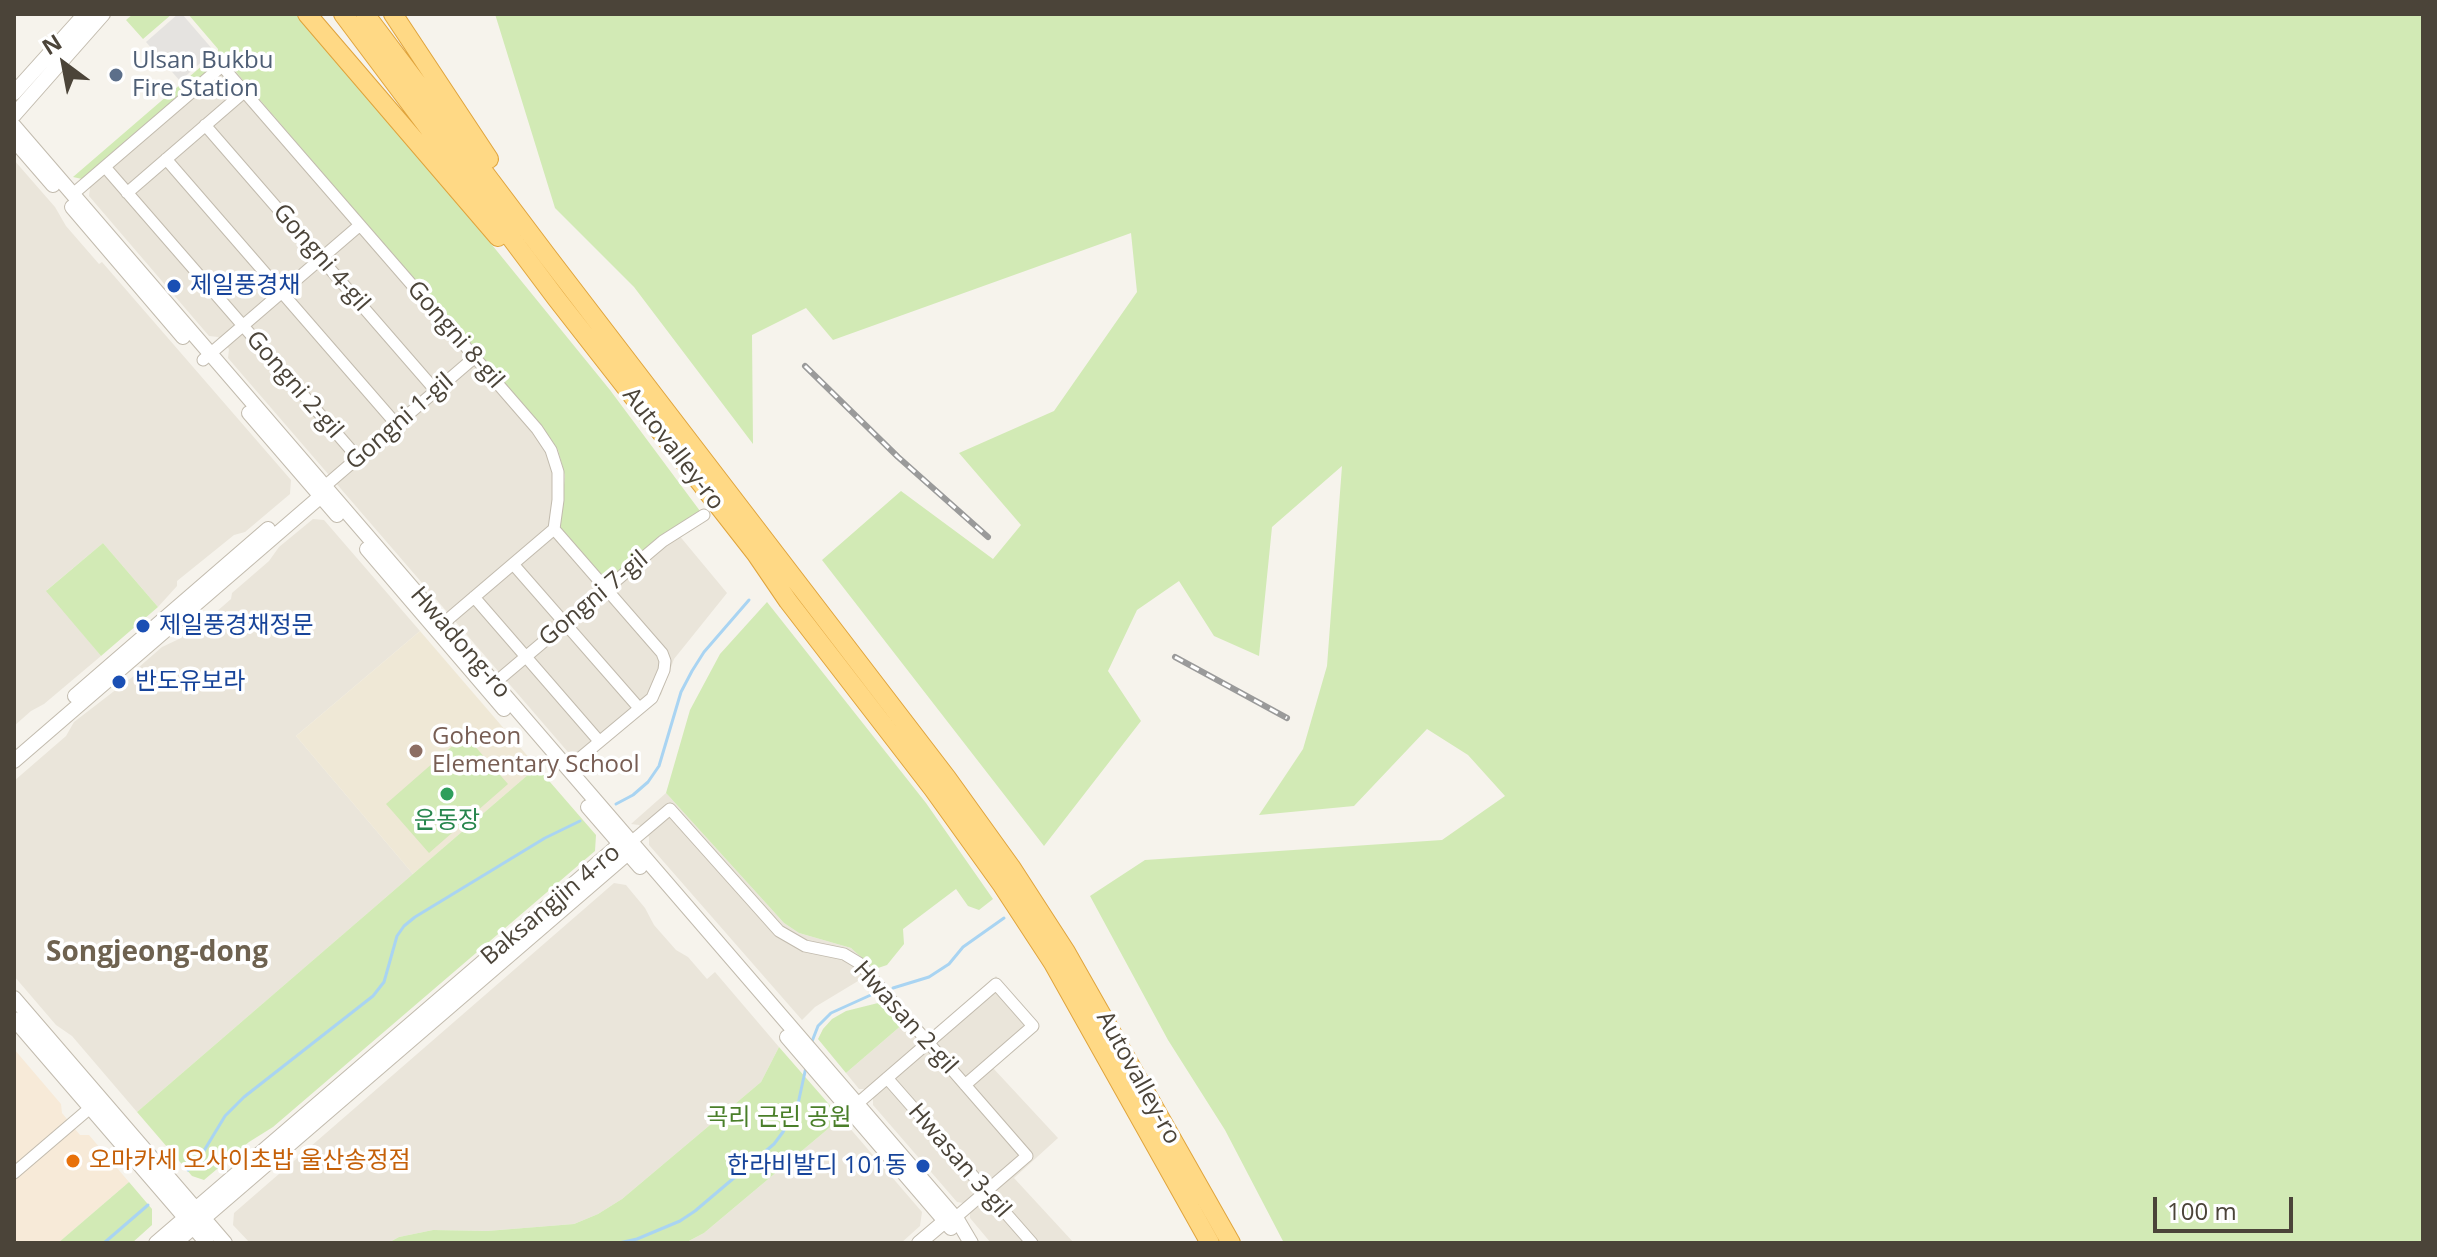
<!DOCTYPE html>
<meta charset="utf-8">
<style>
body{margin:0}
#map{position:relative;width:2437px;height:1257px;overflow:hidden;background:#f6f3ec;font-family:"Open Sans",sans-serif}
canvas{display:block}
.frame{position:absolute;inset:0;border:16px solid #4b4439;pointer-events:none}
.north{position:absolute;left:24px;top:24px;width:80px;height:80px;-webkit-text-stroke:6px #fff;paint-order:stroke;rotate:328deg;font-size:22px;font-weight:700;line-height:32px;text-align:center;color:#4b4439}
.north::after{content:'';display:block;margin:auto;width:28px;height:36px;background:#4b4439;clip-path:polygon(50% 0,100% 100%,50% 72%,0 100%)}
.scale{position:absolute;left:2153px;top:1197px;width:140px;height:36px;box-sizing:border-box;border:4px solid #4b4439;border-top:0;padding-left:10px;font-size:24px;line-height:28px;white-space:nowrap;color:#4b4439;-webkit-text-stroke:6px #fff;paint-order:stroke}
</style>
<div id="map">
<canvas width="2437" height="1257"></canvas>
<div class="frame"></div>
<div class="north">N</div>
<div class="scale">100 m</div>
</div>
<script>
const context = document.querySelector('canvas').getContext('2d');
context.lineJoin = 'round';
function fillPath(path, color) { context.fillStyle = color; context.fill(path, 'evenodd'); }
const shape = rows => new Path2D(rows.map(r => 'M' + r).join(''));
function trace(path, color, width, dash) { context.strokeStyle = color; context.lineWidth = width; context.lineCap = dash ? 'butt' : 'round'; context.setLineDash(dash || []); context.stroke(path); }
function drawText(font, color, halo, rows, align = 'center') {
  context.font = font + ' "Open Sans","Noto Sans KR",sans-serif'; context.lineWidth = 7; context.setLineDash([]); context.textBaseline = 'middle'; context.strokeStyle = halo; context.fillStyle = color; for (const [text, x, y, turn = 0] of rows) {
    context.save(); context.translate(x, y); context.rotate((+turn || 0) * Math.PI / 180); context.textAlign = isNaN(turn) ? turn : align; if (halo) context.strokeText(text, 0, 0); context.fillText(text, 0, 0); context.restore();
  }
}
fillPath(shape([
 [224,58,551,439,558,450,565,476,560,520,660,537,673,528,727,593,674,659,661,695,580,766,228,358,229,349,218,337,209,336,89,196,90,188,82,179],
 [14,160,55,207,66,226,99,264,102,262,291,480,290,494,245,532,234,535,177,581,177,586,158,607,103,543,47,590,101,656,44,704,31,711,14,726],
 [313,519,324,520,420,631,296,736,413,874,137,1112,72,1036,56,1025,14,976,14,781,66,736,74,722,135,675,138,668,162,647,179,639,202,619,207,620,231,599,232,593,269,561,279,547],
 [666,793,784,923,799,933,851,948,863,956,871,966,863,978,815,1007,802,1020,649,845,649,837,639,825,631,824],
 [614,883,626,885,645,908,654,925,676,950,688,957,707,979,715,972,779,1047,761,1082,622,1199,598,1214,574,1224,487,1231,433,1230,399,1237,388,1243,250,1243,233,1225,234,1213],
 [996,976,1039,1025,993,1068,1058,1138,1014,1178,1074,1243,991,1243,970,1218,970,1212,963,1203,957,1202,873,1105,873,1099,864,1089,859,1089,846,1073,903,1024,915,1038,926,1030,934,1030],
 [841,1118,922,1212,920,1226,901,1243,685,1243,704,1233]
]), '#eae5da');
fillPath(shape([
 [14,1049,61,1104,62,1113,80,1135,89,1135,129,1182,58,1243,14,1243]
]), '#f7ead8');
fillPath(shape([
 [420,631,537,767,413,874,296,736]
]), '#efe8d6');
fillPath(shape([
 [133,14,172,14,143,39,126,20],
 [188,14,299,14,440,181,610,390,700,511,660,537,613,579,604,578,561,530,560,520,565,476,558,450,551,439,224,58,82,179,73,177,218,52,218,49],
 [495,14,2423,14,2423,1243,1284,1243,1225,1130,1168,1040,1090,896,1145,860,1442,840,1505,796,1468,755,1427,729,1354,806,1259,815,1303,749,1327,666,1342,466,1272,527,1259,656,1214,636,1179,581,1137,610,1108,671,1141,721,1044,846,822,560,901,491,993,559,1021,525,959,453,1054,411,1137,292,1131,233,833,340,806,308,752,335,753,444,634,287,555,208],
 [103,543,158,607,101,656,46,591],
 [767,602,926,803,993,899,979,910,968,906,956,889,903,929,904,944,887,965,878,968,871,966,851,948,799,933,784,923,666,793,690,710,720,654],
 [465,735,508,784,429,853,386,804],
 [537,767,596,835,595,851,273,1127,249,1142,204,1180,192,1176,137,1112],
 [882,1002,886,1004,903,1024,846,1073,818,1039,823,1029,832,1019,846,1011],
 [779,1047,841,1118,704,1233,685,1243,388,1243,399,1237,433,1230,487,1231,574,1224,598,1214,622,1199,761,1082],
 [129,1182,152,1209,152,1225,132,1243,58,1243]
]), '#d2eab5');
fillPath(shape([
 [178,14,182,14,214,51,180,81,146,42]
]), '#e5e3e0');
trace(shape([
 [616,804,633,795,648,782,659,766,681,692,692,671,704,652,749,600],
 [893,988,929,977,949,964,963,947,1004,918],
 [811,1044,818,1026,831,1013,873,994],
 [188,1170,199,1159,225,1116,244,1097,373,996,384,982,397,936,404,926,415,917,545,838,580,821],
 [104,1243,148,1205],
 [619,1243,637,1239,680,1221,695,1211,774,1144,783,1132,798,1104,806,1067]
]), '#a9d4f2', 3);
const minor = shape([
 [205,125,436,391],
 [166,159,397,425],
 [105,167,358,458],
 [127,193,244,92],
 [73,194,222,66,537,429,551,450,558,472,558,500,554,529,662,653,665,661,664,670,652,698,568,768],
 [203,360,360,225],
 [325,486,475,357],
 [513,564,639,708],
 [474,597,599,741],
 [439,627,554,529],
 [490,687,663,541,704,515],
 [631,842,670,809,779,931,805,946,844,954,859,963,1027,1156,955,1218],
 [887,1078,1032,1243],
 [857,1104,996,984,1033,1026,965,1085],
 [14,1173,90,1108]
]);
const tertiary = shape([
 [14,93,85,14],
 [14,115,103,14],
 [14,126,958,1221,971,1243],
 [14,140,53,185],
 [72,207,183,337],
 [249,413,337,515],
 [367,549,504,709],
 [75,696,268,529],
 [14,761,321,496,323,490],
 [588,807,640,867],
 [14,998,225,1243],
 [14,1019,207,1243],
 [787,1037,951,1228],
 [156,1243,620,844,631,842,628,853,175,1243],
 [919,1243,945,1221,951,1219]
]);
const trunk = shape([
 [307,14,498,237],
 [343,14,556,298,756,554,788,601,933,789,1002,885,1053,963,1210,1243],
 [365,14,548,257,947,778,1011,867,1066,952,1231,1243],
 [393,14,489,159]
]);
trace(minor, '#c2bbae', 13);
trace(tertiary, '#c2bbae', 16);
trace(trunk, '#e0a43c', 20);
trace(minor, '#fff', 11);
trace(tertiary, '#fff', 14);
trace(trunk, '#ffd985', 18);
const rail = shape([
 [805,366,898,457,988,537],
 [1175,657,1287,718]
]);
trace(rail, '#9a9a9a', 6);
trace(rail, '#fff', 3, [9]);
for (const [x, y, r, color] of [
 [116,75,8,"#5c6f8a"],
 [174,286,8,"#1a4fb4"],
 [143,626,8,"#1a4fb4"],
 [119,682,8,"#1a4fb4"],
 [416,751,8,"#8d6e63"],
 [447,794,8,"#2e9e5b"],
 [73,1161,8,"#e8710a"],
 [923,1166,8,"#1a4fb4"]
]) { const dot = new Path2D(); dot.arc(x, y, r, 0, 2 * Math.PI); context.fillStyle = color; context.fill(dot); trace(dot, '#fff', 3); }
drawText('24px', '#4e5e75', '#fff', [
 ["Ulsan Bukbu",132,61],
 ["Fire Station",132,89]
], 'left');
drawText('24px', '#4b4439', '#fff', [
 ["Gongni 4-gil",321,258,49],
 ["Gongni 8-gil",455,335,49],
 ["Gongni 2-gil",294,385,49],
 ["Gongni 1-gil",400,422,-41],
 ["Autovalley-ro",673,449,52],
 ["Gongni 7-gil",594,599,-40],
 ["Hwadong-ro",460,643,49],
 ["Baksangjin 4-ro",551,905,-40],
 ["Hwasan 2-gil",905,1018,48],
 ["Autovalley-ro",1138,1078,61],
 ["Hwasan 3-gil",959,1161,49]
]);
drawText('24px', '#164399', '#fff', [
 ["제일풍경채",190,286],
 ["제일풍경채정문",159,626],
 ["반도유보라",135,682],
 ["한라비발디 101동",907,1166,"right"]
], 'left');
drawText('24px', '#785e54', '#fff', [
 ["Goheon",432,737],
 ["Elementary School",432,765]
], 'left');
drawText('24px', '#27864d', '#fff', [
 ["운동장",447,821]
]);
drawText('24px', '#4a7f2a', '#fff', [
 ["곡리 근린 공원",779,1118]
]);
drawText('24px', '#c56008', '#fff', [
 ["오마카세 오사이초밥 울산송정점",89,1161]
], 'left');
drawText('bold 28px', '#6e6250', '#fff', [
 ["Songjeong-dong",157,953]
]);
</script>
